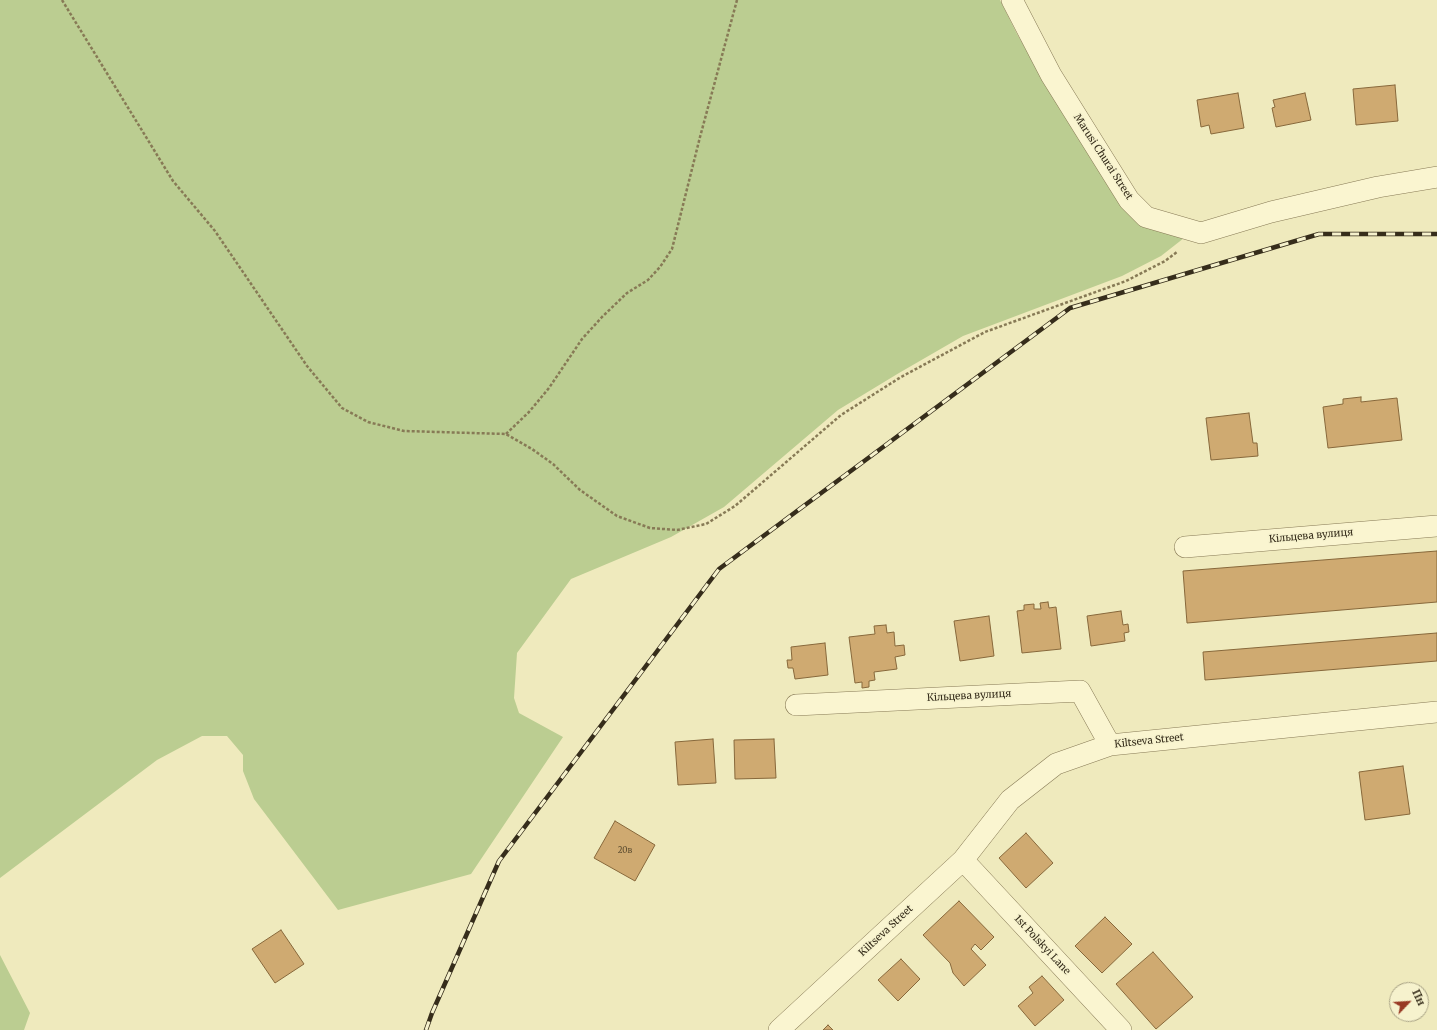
<!DOCTYPE html>
<meta charset="utf-8">
<style>
body{margin:0}
#map{position:relative;width:1437px;height:1030px;overflow:hidden;background:#efeabd;font-family:Merriweather,serif}
canvas{display:block}
.north{position:absolute;left:1389px;top:982px;width:40px;height:40px;box-sizing:border-box;background:#f6f2cd;border:1px solid #a9a386;border-radius:50%;rotate:65deg;font-size:11px;font-weight:700;line-height:16px;text-align:center;color:#362d1b}
.north::after{content:'';display:block;margin:auto;width:14px;height:18px;background:#983924;clip-path:polygon(50% 0,100% 100%,50% 72%,0 100%)}
</style>
<div id="map">
<canvas width="1437" height="1030"></canvas>
<div class="north">Пн</div>
</div>
<script>
const context = document.querySelector('canvas').getContext('2d');
context.lineJoin = 'round';
function fillPath(path, color) { context.fillStyle = color; context.fill(path, 'evenodd'); }
const shape = rows => new Path2D(rows.map(r => 'M' + r).join(''));
function trace(path, color, width, dash) { context.strokeStyle = color; context.lineWidth = width; context.lineCap = dash ? 'butt' : 'round'; context.setLineDash(dash || []); context.stroke(path); }
function drawText(font, color, halo, rows, align = 'center') {
  context.font = font + ' Merriweather,serif'; context.lineWidth = 3; context.setLineDash([]); context.textBaseline = 'middle'; context.strokeStyle = halo; context.fillStyle = color; for (const [text, x, y, turn = 0] of rows) {
    context.save(); context.translate(x, y); context.rotate((+turn || 0) * Math.PI / 180); context.textAlign = isNaN(turn) ? turn : align; if (halo) context.strokeText(text, 0, 0); context.fillText(text, 0, 0); context.restore();
  }
}
fillPath(shape([
 [0,0,1000,0,1017,34,1057,102,1125,202,1184,238,1161,256,1122,276,963,336,899,373,838,410,724,507,671,537,571,579,517,653,514,698,519,713,563,737,471,874,338,910,254,799,243,771,243,755,227,736,202,736,157,760,0,878],
 [0,955,30,1013,24,1030,0,1030]
]), '#bbcd91');
const building = shape([
 [1395,85,1398,121,1356,125,1353,89,1395,85],
 [1238,93,1244,128,1211,134,1209,125,1201,127,1197,100,1238,93],
 [1305,93,1311,120,1276,127,1272,108,1275,107,1273,100,1305,93],
 [1361,397,1361,402,1397,398,1402,440,1328,448,1323,407,1343,404,1343,399,1361,397],
 [1249,413,1253,443,1257,443,1258,456,1211,460,1206,418,1249,413],
 [1437,551,1437,602,1187,623,1183,571,1437,551],
 [1048,602,1049,608,1056,607,1061,649,1022,653,1017,611,1024,610,1024,605,1034,604,1034,609,1041,609,1040,603,1048,602],
 [1121,611,1123,625,1128,624,1129,632,1124,633,1125,641,1091,646,1087,616,1121,611],
 [989,616,994,656,960,661,954,621,989,616],
 [886,625,887,633,894,632,895,646,904,645,905,655,895,657,897,669,874,672,875,680,869,681,869,687,862,688,862,682,855,683,849,637,875,634,874,626,886,625],
 [1437,633,1437,661,1205,680,1203,652,1437,633],
 [825,643,828,675,795,679,793,668,788,668,787,660,792,660,791,647,825,643],
 [713,739,716,783,678,785,675,742,713,739],
 [774,739,776,778,735,779,734,740,774,739],
 [1403,766,1410,814,1365,820,1359,772,1403,766],
 [615,821,655,845,635,881,594,858,615,821],
 [1026,833,1053,863,1026,888,999,858,1026,833],
 [959,901,994,937,981,950,975,944,971,949,986,965,964,986,953,973,950,963,923,935,959,901],
 [1105,917,1132,944,1102,973,1075,946,1105,917],
 [281,930,304,964,275,983,252,949,281,930],
 [1153,952,1193,997,1156,1029,1116,984,1153,952],
 [901,959,920,979,898,1001,878,980,901,959],
 [1042,976,1064,1000,1035,1026,1018,1006,1033,993,1029,987,1042,976],
 [828,1025,833,1030,823,1030,828,1025]
]);
fillPath(building, '#cfaa71');
trace(building, '#87683b', 1);
const street = shape([
 [1012,0,1051,75,1129,200,1146,217,1201,233,1271,212,1378,187,1437,177],
 [1185,547,1437,526],
 [796,705,1080,691,1110,745],
 [963,860,1121,1030],
 [779,1030,963,860,1010,800,1056,764,1110,745,1437,712]
]);
trace(street, '#877a56', 22);
trace(shape([
 [62,0,173,181,215,231,307,366,342,408,368,422,404,431,506,434,532,449,553,464,580,490,617,516,650,528,677,530,706,524,735,506,841,415,901,377,985,332,1126,281,1165,261,1177,252],
 [506,434,529,412,549,388,582,339,602,317,627,293,648,280,660,267,672,249,700,137,737,0]
]), '#877a56', 2.5, [3, 2]);
trace(street, '#faf5d0', 21);
const rail = shape([
 [426,1030,432,1013,499,861,719,569,1070,308,1319,234,1437,234]
]);
trace(rail, '#362d1b', 4.5);
trace(rail, '#f6f2cd', 3, [9]);
drawText('8px', '#5c4c30', null, [
 ["20в",625,851]
]);
drawText('10px', '#362d1b', '#f6f2cd', [
 ["Marusi Churai Street",1103,157,57],
 ["Кільцева вулиця",1311,536,-5],
 ["Кільцева вулиця",969,696,-3],
 ["Kiltseva Street",1149,741,-6],
 ["Kiltseva Street",886,931,-43],
 ["1st Polskyi Lane",1042,945,47]
]);
</script>
